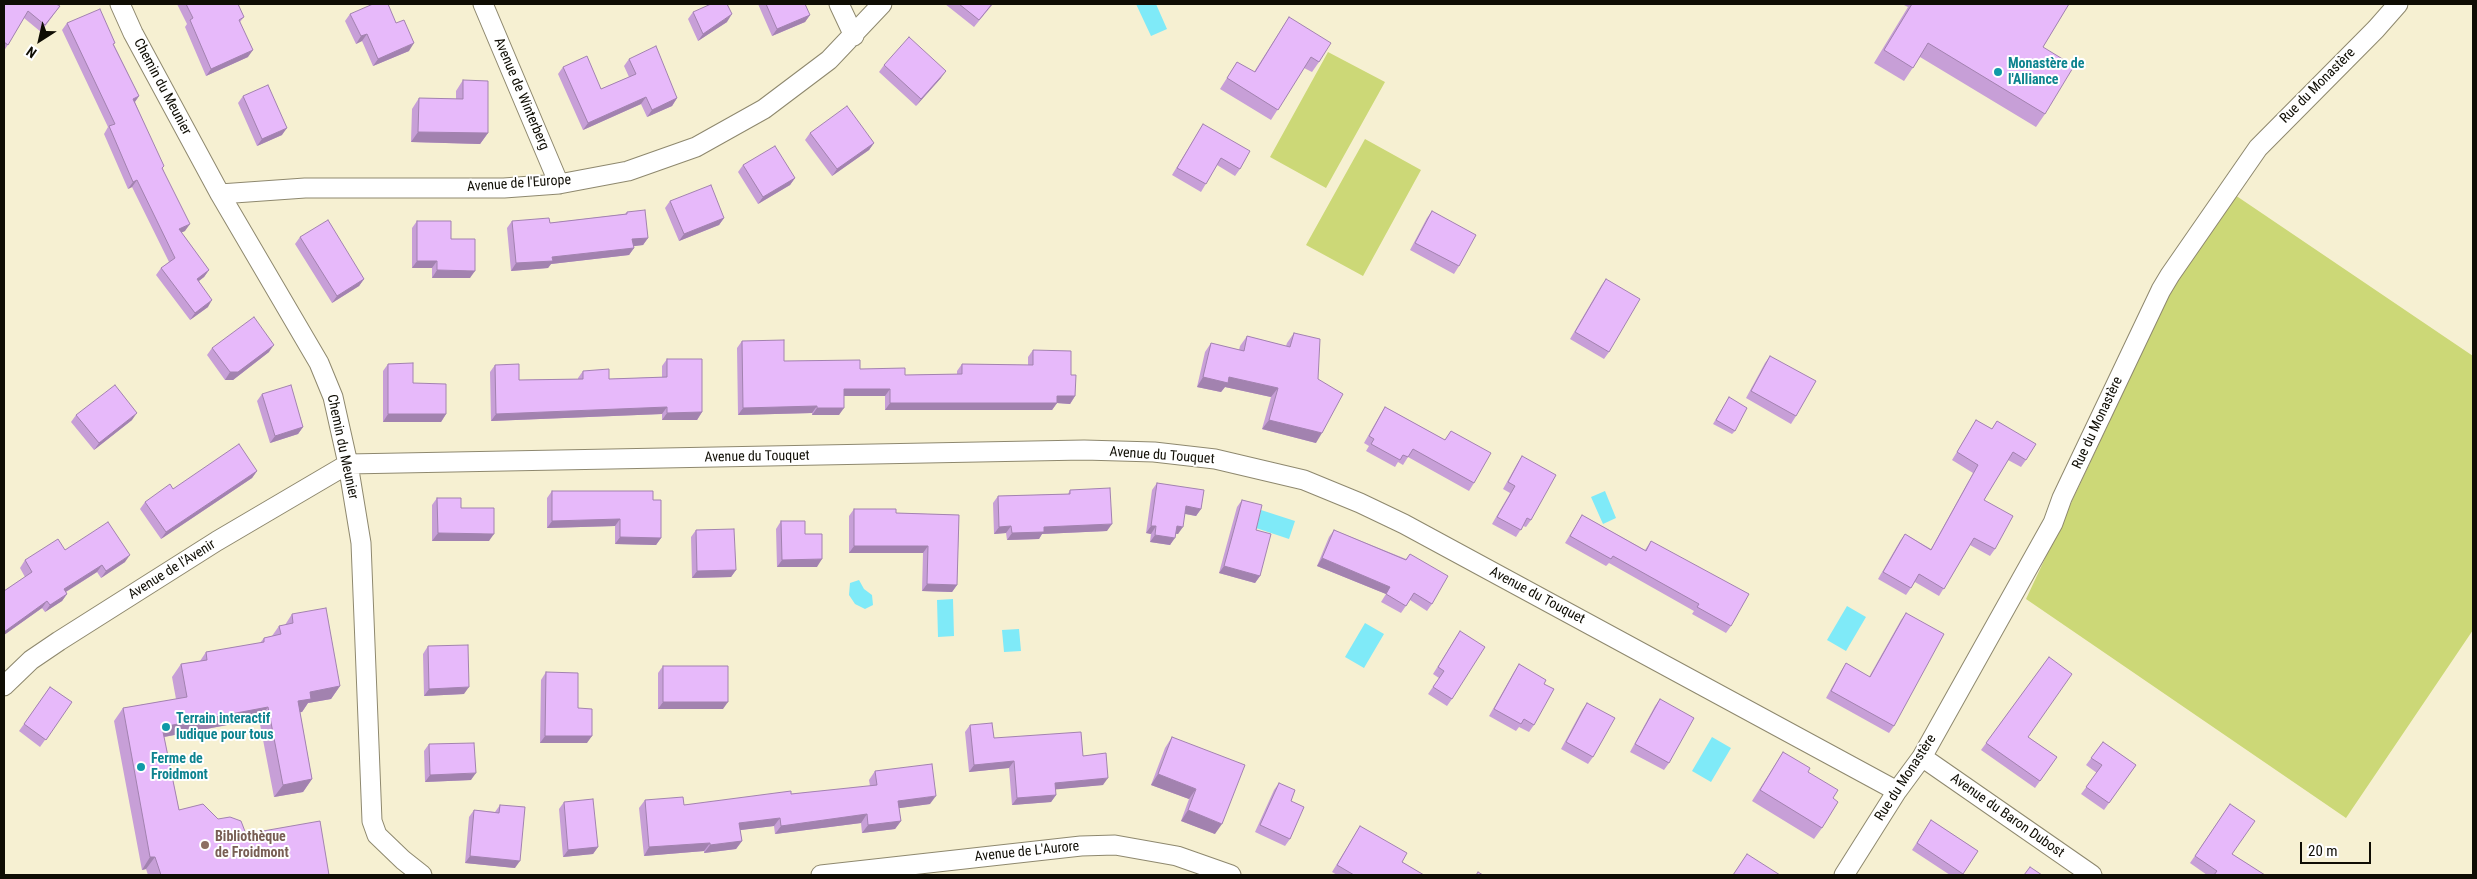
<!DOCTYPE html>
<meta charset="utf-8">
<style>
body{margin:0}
#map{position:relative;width:2477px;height:879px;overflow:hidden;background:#f6f0d2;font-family:"Roboto Condensed",sans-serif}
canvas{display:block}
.frame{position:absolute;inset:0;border:5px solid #0f0d04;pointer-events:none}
.north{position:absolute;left:15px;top:15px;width:50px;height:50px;-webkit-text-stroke:4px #fff;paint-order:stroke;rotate:215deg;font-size:14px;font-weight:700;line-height:20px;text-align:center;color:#0f0d04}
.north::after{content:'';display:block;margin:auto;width:18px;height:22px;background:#0f0d04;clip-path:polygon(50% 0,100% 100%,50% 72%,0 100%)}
.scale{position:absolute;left:2300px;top:842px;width:71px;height:22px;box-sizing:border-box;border:2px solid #0f0d04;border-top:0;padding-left:6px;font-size:15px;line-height:18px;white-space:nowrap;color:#0f0d04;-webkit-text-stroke:4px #fff;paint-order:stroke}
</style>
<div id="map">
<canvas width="2477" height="879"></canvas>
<div class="frame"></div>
<div class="north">N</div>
<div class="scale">20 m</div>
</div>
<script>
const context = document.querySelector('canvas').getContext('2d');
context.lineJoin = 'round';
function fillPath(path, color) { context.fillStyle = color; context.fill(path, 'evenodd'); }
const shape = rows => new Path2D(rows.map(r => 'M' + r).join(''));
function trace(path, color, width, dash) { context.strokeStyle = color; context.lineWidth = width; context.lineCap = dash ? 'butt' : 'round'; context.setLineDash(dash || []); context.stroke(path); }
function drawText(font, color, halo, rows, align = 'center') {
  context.font = font + ' "Roboto Condensed",sans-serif'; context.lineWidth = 4; context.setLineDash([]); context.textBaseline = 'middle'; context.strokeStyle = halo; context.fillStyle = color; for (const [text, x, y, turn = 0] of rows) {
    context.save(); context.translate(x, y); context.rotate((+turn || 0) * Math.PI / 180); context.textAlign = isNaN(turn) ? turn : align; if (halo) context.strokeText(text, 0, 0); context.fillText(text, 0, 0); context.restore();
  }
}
fillPath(shape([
 [1328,52,1385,82,1326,188,1270,157],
 [1365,139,1421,170,1363,276,1306,245],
 [2235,195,2473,356,2473,630,2346,818,2026,599,2174,284]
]), '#ccd877');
fillPath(shape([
 [1136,4,1156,4,1167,29,1151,36],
 [1605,491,1616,518,1603,524,1591,497],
 [1261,510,1295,521,1289,539,1256,528],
 [859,580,864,589,872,595,873,605,865,609,855,604,849,595,850,583],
 [953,599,954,636,938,637,937,600],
 [1847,606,1866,617,1846,651,1827,640],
 [1365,623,1384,634,1364,668,1345,657],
 [1019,629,1021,651,1004,652,1002,630],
 [1712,737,1731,748,1711,782,1692,771]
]), '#7feaf8');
const minor = shape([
 [120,4,133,33,220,194,319,363,333,397,348,464,361,543,372,821,377,835,403,860,422,875],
 [483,4,559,184],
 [839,4,854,36],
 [220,194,305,188,504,188,559,184,628,171,696,147,764,109,829,60,882,4],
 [4,686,31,660,59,641,217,541,348,464,1084,450,1154,452,1215,459,1304,480,1360,503,1404,524,1897,791],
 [1922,757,2092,875],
 [821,875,1081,846,1115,845,1177,856,1231,875],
 [1844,875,1897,791,1922,757,2053,523,2062,498,2161,290,2170,275,2258,148,2376,29,2398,4]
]);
trace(minor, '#8e886e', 21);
trace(minor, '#fff', 19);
fillPath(shape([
 [4,4,60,6,41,32,24,18,4,51],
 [177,4,238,4,244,17,240,22,248,57,206,76,185,27,187,24],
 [758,4,805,4,810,15,805,22,772,36],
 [945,4,993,4,974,27],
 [1902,4,2069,4,2043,47,2045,114,2036,127,1920,57,1904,81,1874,63,1908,7],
 [693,12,727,22,698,41,688,19],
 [350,14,409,51,373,66,362,41,356,44,345,21],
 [1289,17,1319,62,1312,72,1304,68,1271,120,1220,89,1237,62,1254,72],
 [67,23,114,45,139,96,135,102,163,169,185,231,181,232,209,270,204,277,199,281,208,307,190,320,156,275,161,268,169,262,132,187,128,189,104,134,108,127,62,30],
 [629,59,677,98,672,106,647,117,641,104,583,130,558,74,563,67,601,89,629,77,624,66],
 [884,65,941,78,916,106,879,72],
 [463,80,488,133,480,144,411,142,412,109,419,98,456,99,456,91],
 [243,96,282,135,257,146,238,103],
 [1203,124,1240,169,1235,176,1217,165,1201,192,1172,175],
 [810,133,874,143,869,150,832,176,805,140],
 [743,165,795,178,790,185,758,204,738,172],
 [670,201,724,218,719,225,679,241,665,208],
 [1432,211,1459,266,1454,274,1410,250,1427,218],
 [627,212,648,238,643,245,633,246,634,248,629,255,551,264,548,268,511,271,507,228,512,221,550,223,625,214],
 [417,221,451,239,470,278,432,278,432,268,412,268,412,228],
 [300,237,364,279,359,286,332,303,295,244],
 [1606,279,1609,352,1604,359,1570,339,1601,286],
 [1294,333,1318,379,1316,443,1262,429,1271,397,1225,387,1221,392,1197,387,1205,352,1211,343,1239,350,1240,346,1247,336,1286,346,1287,343],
 [742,341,784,361,860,369,905,375,957,374,957,371,962,364,1028,365,1028,357,1033,350,1071,375,1075,396,1070,404,1057,403,1052,410,885,410,885,396,844,396,839,415,812,415,812,413,738,415,737,348],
 [212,348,269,352,233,380,225,380,207,355],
 [1770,356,1796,416,1791,424,1746,398,1765,363],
 [667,359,702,412,697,420,662,420,662,414,491,421,490,372,495,365,519,380,578,379,578,378,583,371,609,379,662,377,662,366],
 [388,364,413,383,446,414,441,422,383,422,383,371],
 [262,394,303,427,298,434,270,443,257,401],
 [1729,397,1735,431,1732,434,1713,424],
 [1385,407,1445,440,1451,431,1474,483,1469,491,1408,457,1403,465,1398,462,1395,467,1366,451,1369,446,1364,443,1380,415],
 [76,415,132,420,94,450,71,422],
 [1976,420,1992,429,1997,421,2026,460,2021,467,2008,460,1984,500,1995,549,1990,556,1970,545,1939,596,1915,582,1906,595,1878,579,1900,541,1905,534,1931,549,1973,473,1952,460],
 [1522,456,1531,520,1526,527,1523,526,1516,537,1492,524,1510,493,1503,489,1517,464],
 [257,471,252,478,161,539,140,509,145,502,173,489],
 [1157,483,1201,509,1196,516,1185,514,1178,534,1176,534,1170,545,1150,542,1151,534,1146,533,1152,490],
 [1070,490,1107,531,1042,534,1039,539,1007,540,1006,533,994,534,993,503,998,496,1068,494],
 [552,491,653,500,661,538,656,545,615,544,615,526,547,528,547,498],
 [437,498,461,508,489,541,432,541,432,505],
 [1242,500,1256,530,1260,576,1255,583,1219,573,1237,507],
 [854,509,896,513,959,515,957,585,952,592,922,591,923,553,849,553,849,516],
 [1582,515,1645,550,1651,541,1731,626,1726,633,1692,614,1694,611,1609,563,1606,566,1565,543],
 [781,521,805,534,817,567,777,567,776,529],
 [696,530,736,570,731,577,692,578,691,537],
 [1334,530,1406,559,1410,554,1432,604,1427,611,1410,600,1401,613,1381,602,1386,594,1317,566,1329,537],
 [65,550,125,562,101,578,97,572,66,592,67,594,62,601,45,612,42,608,4,635,4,591,25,577,20,568,25,560],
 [1906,613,1894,726,1889,733,1826,698,1841,671,1846,663,1869,677,1901,620],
 [292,614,340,686,331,699,308,703,302,712,300,712,312,779,303,792,274,797,259,719,164,737,179,810,218,819,329,875,148,875,146,869,142,870,114,721,123,708,176,699,172,677,181,664,200,661,206,652,260,643,264,638,272,636,279,626,285,625],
 [1460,631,1452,699,1447,706,1428,694,1439,678,1433,674],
 [428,646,464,694,424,696,423,654],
 [2049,657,2028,737,2057,757,2035,788,1981,750],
 [1519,664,1544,684,1534,725,1529,732,1519,727,1516,731,1489,716,1514,672],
 [663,666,723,709,658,709,658,673],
 [546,672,578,708,587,743,540,743,541,680],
 [50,687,72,702,40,747,19,731],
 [1660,699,1669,763,1664,770,1630,752,1655,706],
 [1587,703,1593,757,1588,764,1561,749,1582,710],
 [970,725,994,738,1083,756,1103,785,1055,789,1056,795,1051,802,1012,805,1009,768,969,772,965,732],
 [1172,737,1215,834,1181,821,1189,799,1151,785,1165,748],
 [2103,742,2136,765,2104,810,2081,794,2097,773,2086,765],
 [429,744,471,780,425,782,424,751],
 [1783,752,1808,772,1833,798,1822,828,1814,839,1752,801],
 [875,771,930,804,899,808,901,821,895,829,862,833,861,823,775,834,774,826,740,830,742,841,736,849,704,853,704,851,644,856,639,808,645,800,684,805,870,786,869,780],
 [1279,783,1291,801,1290,839,1285,846,1255,832,1274,790],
 [564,802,598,847,593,854,563,857,559,809],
 [2230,804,2232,854,2265,875,2207,875,2190,863],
 [500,805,515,868,465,863,469,817,474,810,495,812],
 [1931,820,1978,851,1962,875,1950,875,1912,850],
 [1360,826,1402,862,1424,875,1337,875,1332,872]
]), '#c79fd7');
fillPath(shape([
 [732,14,727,22,698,41,703,34],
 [810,15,805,22,772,36,777,29],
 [367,34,362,41,356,44,361,36],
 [414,43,409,51,373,66,378,59],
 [253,50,248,57,206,76,211,69],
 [946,71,941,78,916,106,921,99],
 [139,96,134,103,133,99],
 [646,97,641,104,583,130,588,123],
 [677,98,672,106,647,117,652,110],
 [287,128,282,135,257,146,262,139],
 [418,132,488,133,480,144,411,142],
 [874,143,869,150,832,176,837,169],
 [795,178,790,185,758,204,763,197],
 [137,180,132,187,128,189,133,182],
 [724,218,719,225,679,241,684,234],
 [190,224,185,231,174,236,179,229],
 [648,238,643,245,627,247,632,239],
 [634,248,629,255,551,264,548,268,511,271,516,263,552,257],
 [417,261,437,261,432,268,412,268],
 [209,270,204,277,192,286,197,279],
 [437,270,475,271,470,278,432,278],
 [364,279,359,286,332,303,337,296],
 [212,300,208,307,190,320,195,313],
 [274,345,269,352,233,380,225,380,230,372],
 [1203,377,1229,377,1278,388,1271,397,1225,387,1221,392,1197,387],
 [844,389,890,389,885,396,839,396],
 [1057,396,1075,396,1070,404,1057,403,1052,410,885,410,890,403],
 [817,406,812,413,738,415,743,408],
 [667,407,662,414,491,421,496,414],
 [817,408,844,408,839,415,812,415],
 [702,412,697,420,662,420,667,413],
 [137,413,132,420,94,450,99,443],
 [388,414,446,414,441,422,383,422],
 [1269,420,1322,433,1316,443,1262,429],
 [303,427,298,434,270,443,275,436],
 [257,471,252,478,161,539,166,532],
 [1186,506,1201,509,1196,516,1181,513],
 [620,519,615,526,547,528,552,521],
 [1112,524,1107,531,1042,534,1039,539,1007,540,1012,533,1044,527],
 [1011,526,1006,533,994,534,999,527],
 [1151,526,1156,526,1151,534,1146,533],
 [1177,526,1183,527,1178,534,1172,533],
 [438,533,494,534,489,541,432,541],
 [1155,535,1175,538,1170,545,1150,542],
 [620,537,661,538,656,545,615,544],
 [854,546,928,546,923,553,849,553],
 [130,555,125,562,101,578,106,571],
 [1322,558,1390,587,1386,594,1317,566],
 [822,559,817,567,777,567,782,560],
 [102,565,97,572,59,596,64,589],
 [1224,566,1260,576,1255,583,1219,573],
 [736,570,731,577,692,578,697,571],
 [927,584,957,585,952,592,922,591],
 [67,594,62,601,45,612,50,605],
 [47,601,42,608,4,635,4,632],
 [340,686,331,699,308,703,302,712,289,714,298,701,310,692],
 [469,687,464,694,424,696,429,689],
 [663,702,728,702,723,709,658,709],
 [268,707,259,719,153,739,162,727],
 [545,736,592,736,587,743,540,743],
 [1014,761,1009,768,969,772,974,765],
 [476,773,471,780,425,782,430,775],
 [1158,774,1196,789,1189,799,1151,785],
 [1108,778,1103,785,1050,790,1055,783],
 [312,779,303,792,274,797,283,785],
 [1056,795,1051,802,1012,805,1017,798],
 [936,796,930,804,893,809,898,801],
 [1188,810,1222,824,1215,834,1181,821],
 [867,814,861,823,775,834,781,826],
 [780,818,774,826,733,831,739,823],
 [901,821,895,829,862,833,868,825],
 [742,841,736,849,704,853,710,845],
 [710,843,704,851,644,856,649,847],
 [598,847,593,854,563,857,568,850],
 [470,856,520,861,515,868,465,863],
 [150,857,155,857,146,869,142,870]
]), '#a282af');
const building = shape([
 [4,4,56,4,60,6,45,25,28,11,8,45,4,42,4,4],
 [186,4,238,4,244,17,239,20,253,50,211,69,190,20,193,18,186,4],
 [373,4,388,4,396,23,404,20,414,43,378,59,367,34,361,36,350,14,373,4],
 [711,4,727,4,732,14,703,34,693,12,711,4],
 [766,4,805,4,810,15,777,29,766,4],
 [959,4,992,4,979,20,959,4],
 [1912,4,2069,4,2043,47,2074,66,2045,114,1928,43,1913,68,1884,50,1912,4],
 [100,9,115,43,113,44,139,96,133,99,164,166,162,168,190,224,179,229,209,270,197,279,212,300,195,313,161,268,175,258,137,180,133,182,109,126,115,124,67,23,100,9],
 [1289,17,1331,43,1319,62,1311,57,1278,110,1227,78,1237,62,1255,72,1289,17],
 [909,37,946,71,921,99,884,65,909,37],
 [656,46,677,98,652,110,646,97,588,123,563,67,587,56,601,89,636,74,629,59,656,46],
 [463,80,488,81,488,133,418,132,419,98,463,99,463,80],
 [268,85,287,128,262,139,243,96,268,85],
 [847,106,874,143,837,169,810,133,847,106],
 [1203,124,1250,151,1240,169,1221,158,1206,184,1177,168,1203,124],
 [775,146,795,178,763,197,743,165,775,146],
 [711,185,724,218,684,234,670,201,711,185],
 [645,210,648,238,632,239,634,248,552,257,553,261,516,263,512,221,549,218,550,223,627,214,627,212,645,210],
 [1432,211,1476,235,1459,266,1415,243,1432,211],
 [328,220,364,279,337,296,300,237,328,220],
 [417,221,451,221,451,239,475,239,475,271,437,270,437,261,417,261,417,221],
 [1606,279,1640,299,1609,352,1575,332,1606,279],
 [254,317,274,345,238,372,230,372,212,348,254,317],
 [1294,333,1320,339,1318,379,1343,394,1322,433,1269,420,1278,388,1229,377,1228,383,1203,377,1211,343,1244,351,1247,336,1290,347,1294,333],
 [784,340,784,361,860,360,860,369,905,368,905,375,962,374,962,364,1033,365,1033,350,1071,351,1071,375,1076,375,1075,396,1057,396,1057,403,890,403,890,389,844,389,844,408,817,408,817,406,743,408,742,341,784,340],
 [1770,356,1816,381,1796,416,1751,391,1770,356],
 [667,359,702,359,702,412,667,413,667,407,496,414,495,365,519,364,519,380,583,379,583,371,609,369,609,379,667,377,667,359],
 [413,363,413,383,446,384,446,414,388,414,388,364,413,363],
 [115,385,137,413,99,443,76,415,115,385],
 [291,385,303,427,275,436,262,394,291,385],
 [1729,397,1747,408,1735,431,1716,420,1729,397],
 [1385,407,1445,440,1451,431,1491,453,1474,483,1413,449,1408,457,1403,455,1400,460,1371,444,1374,439,1369,436,1385,407],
 [1976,420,1992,429,1997,421,2036,444,2026,460,2013,452,1984,500,2013,516,1995,549,1974,538,1944,589,1919,574,1911,588,1883,572,1905,534,1931,550,1978,465,1957,452,1976,420],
 [239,444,257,471,166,532,145,502,170,484,173,489,239,444],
 [1522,456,1556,475,1531,520,1527,518,1521,530,1497,517,1515,486,1508,482,1522,456],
 [1157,483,1204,490,1201,509,1186,506,1183,527,1177,526,1175,538,1155,535,1156,526,1151,526,1157,483],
 [1110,488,1112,524,1044,527,1044,532,1012,533,1011,526,999,527,998,496,1070,494,1070,490,1110,488],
 [552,491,653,491,653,500,661,500,661,538,620,537,620,519,552,521,552,491],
 [437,498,461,498,461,508,494,508,494,534,438,533,437,498],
 [1242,500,1262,505,1256,530,1271,534,1260,576,1224,566,1242,500],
 [854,509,896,509,896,513,959,515,957,585,927,584,928,546,854,546,854,509],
 [1582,515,1646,551,1651,541,1749,594,1731,626,1697,607,1699,604,1613,556,1611,559,1570,536,1582,515],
 [781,521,805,521,805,534,822,534,822,559,782,560,781,521],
 [108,522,130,555,106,571,102,565,64,589,67,594,50,605,47,601,4,632,4,591,32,572,25,560,58,539,65,550,108,522],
 [734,529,736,570,697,571,696,530,734,529],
 [1334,530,1406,560,1410,554,1448,576,1432,604,1414,593,1406,606,1386,594,1390,587,1322,558,1334,530],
 [326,608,340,686,310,692,311,699,298,701,312,779,283,785,268,707,162,727,179,810,203,804,218,819,230,817,241,821,246,834,320,821,329,875,161,875,155,857,150,857,123,708,187,697,181,664,207,660,206,652,264,642,264,638,281,634,279,626,293,623,292,614,326,608],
 [1906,613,1944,634,1894,726,1831,691,1846,663,1870,677,1906,613],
 [1460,631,1485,647,1452,699,1433,687,1444,671,1438,667,1460,631],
 [468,645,469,687,429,689,428,646,468,645],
 [2049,657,2072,674,2028,737,2057,757,2040,781,1986,743,2049,657],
 [1519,664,1546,680,1544,684,1554,689,1534,725,1524,719,1521,724,1494,709,1519,664],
 [663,666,728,666,728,702,663,702,663,666],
 [546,672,578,673,578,708,592,709,592,736,545,736,546,672],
 [50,687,72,702,46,740,24,724,50,687],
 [1660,699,1694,718,1669,763,1635,744,1660,699],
 [1587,703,1615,718,1593,757,1566,742,1587,703],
 [992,723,994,738,1081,732,1083,756,1106,753,1108,778,1055,783,1056,795,1017,798,1014,761,974,765,970,725,992,723],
 [1172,737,1245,765,1222,824,1188,810,1196,789,1158,774,1172,737],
 [2103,742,2136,765,2109,803,2086,787,2102,765,2091,758,2103,742],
 [474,743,476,773,430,775,429,744,474,743],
 [1783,752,1810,768,1808,772,1838,790,1833,798,1838,802,1822,828,1760,790,1783,752],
 [932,764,936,796,898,801,901,821,868,825,867,814,781,826,780,818,739,823,742,841,710,845,710,843,649,847,645,800,683,797,684,805,791,791,791,794,877,785,875,771,932,764],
 [1279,783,1295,790,1291,801,1304,807,1290,839,1260,825,1279,783],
 [593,799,598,847,568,850,564,802,593,799],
 [2230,804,2255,821,2232,854,2265,875,2214,875,2217,871,2195,856,2230,804],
 [500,805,525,807,520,861,470,856,474,810,499,813,500,805],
 [1931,820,1978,851,1963,874,1917,843,1931,820],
 [1360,826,1407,853,1402,862,1424,875,1354,875,1337,865,1360,826],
 [1747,854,1780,875,1733,875,1747,854],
 [2030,867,2042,875,2024,875,2030,867],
 [1478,872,1483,875,1476,875,1478,872]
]);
fillPath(building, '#e7b9fa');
trace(building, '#a282af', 1);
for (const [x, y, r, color] of [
 [1998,72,5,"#0f9aa8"],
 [166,727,5,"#0f9aa8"],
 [141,767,5,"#0f9aa8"],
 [205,845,5,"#8d6e63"]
]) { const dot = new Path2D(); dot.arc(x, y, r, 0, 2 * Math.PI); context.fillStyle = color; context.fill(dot); trace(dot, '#fff', 2); }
drawText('bold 14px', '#0d838f', '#fff', [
 ["Monastère de",2008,64],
 ["l'Alliance",2008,80],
 ["Terrain interactif",176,719],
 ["ludique pour tous",176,735],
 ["Ferme de",151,759],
 ["Froidmont",151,775]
], 'left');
drawText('14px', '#0f0d04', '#fff', [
 ["Rue du Monastère",2318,86,-45],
 ["Chemin du Meunier",162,87,62],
 ["Avenue de Winterberg",521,94,67],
 ["Avenue de l'Europe",519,184,-4],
 ["Rue du Monastère",2098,423,-65],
 ["Chemin du Meunier",342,447,78],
 ["Avenue du Touquet",1162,456,4],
 ["Avenue du Touquet",757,457,-1],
 ["Avenue de l'Avenir",172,570,-32],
 ["Avenue du Touquet",1537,596,28],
 ["Rue du Monastère",1906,778,-57],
 ["Avenue du Baron Dubost",2007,816,35],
 ["Avenue de L'Aurore",1027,852,-6]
]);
drawText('bold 14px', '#785e54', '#fff', [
 ["Bibliothèque",215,837],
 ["de Froidmont",215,853]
], 'left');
</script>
